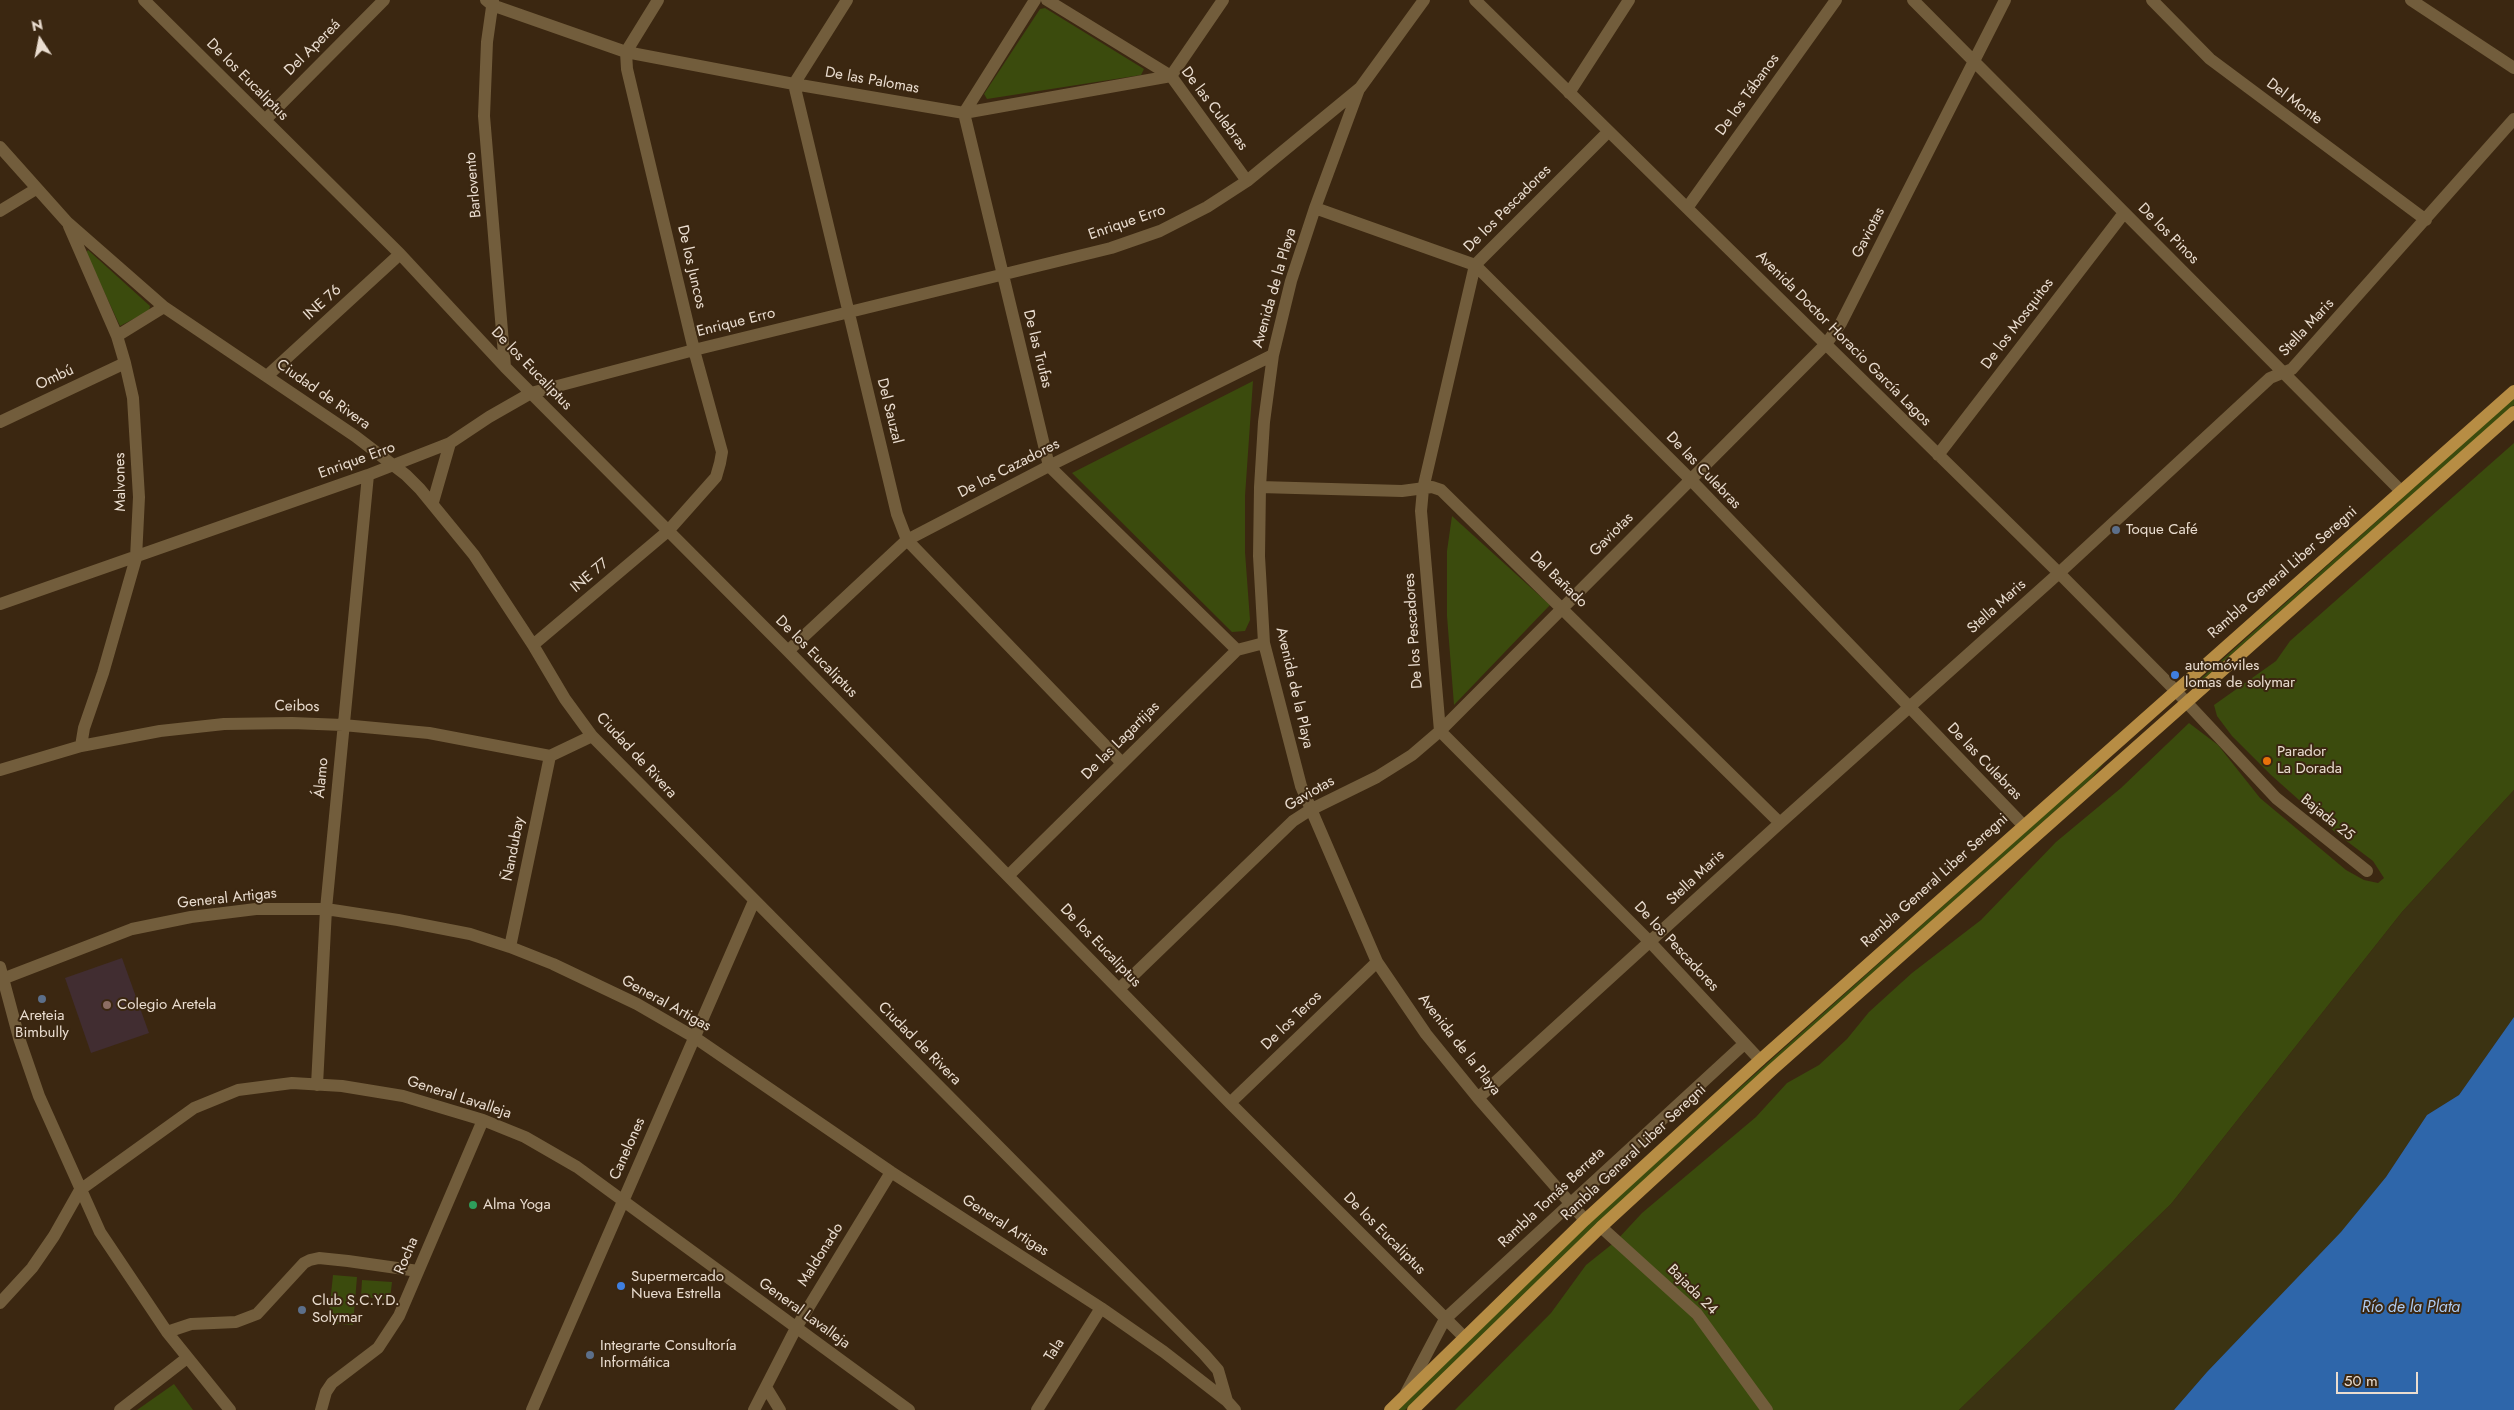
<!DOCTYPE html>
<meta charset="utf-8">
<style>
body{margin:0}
#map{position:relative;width:2514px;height:1410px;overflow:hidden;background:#3b2711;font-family:Jost,sans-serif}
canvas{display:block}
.north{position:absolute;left:15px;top:15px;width:50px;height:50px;-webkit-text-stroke:4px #3b2711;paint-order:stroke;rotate:349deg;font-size:14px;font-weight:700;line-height:20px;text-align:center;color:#eaddd0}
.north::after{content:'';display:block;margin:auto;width:18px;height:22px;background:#eaddd0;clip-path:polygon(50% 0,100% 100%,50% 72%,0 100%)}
.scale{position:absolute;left:2336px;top:1372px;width:82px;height:22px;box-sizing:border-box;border:2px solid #eaddd0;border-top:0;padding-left:6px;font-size:15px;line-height:18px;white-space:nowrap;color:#eaddd0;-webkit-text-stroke:4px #3b2711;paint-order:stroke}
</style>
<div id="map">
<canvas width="2514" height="1410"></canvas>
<div class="north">N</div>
<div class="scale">50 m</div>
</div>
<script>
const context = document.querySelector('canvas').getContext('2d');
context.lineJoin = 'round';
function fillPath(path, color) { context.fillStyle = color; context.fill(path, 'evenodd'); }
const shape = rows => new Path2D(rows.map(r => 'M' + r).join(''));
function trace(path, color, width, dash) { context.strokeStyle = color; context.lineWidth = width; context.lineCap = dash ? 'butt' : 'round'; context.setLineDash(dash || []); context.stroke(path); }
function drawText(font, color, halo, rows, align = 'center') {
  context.font = font + ' Jost,sans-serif'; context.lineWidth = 4; context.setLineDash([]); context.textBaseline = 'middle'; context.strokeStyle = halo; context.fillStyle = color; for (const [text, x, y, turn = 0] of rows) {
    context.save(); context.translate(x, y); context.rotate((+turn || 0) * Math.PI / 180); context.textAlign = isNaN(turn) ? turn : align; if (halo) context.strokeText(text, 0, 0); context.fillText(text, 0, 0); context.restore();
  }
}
fillPath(shape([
 [122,958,149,1033,91,1053,65,978]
]), '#412d31');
fillPath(shape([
 [1045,8,1144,69,1141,75,987,99,984,94,1040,9],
 [88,250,150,306,149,311,120,326,86,253],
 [1253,381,1245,496,1245,552,1250,620,1245,631,1232,632,1072,473],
 [2514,398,2514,405,2198,684,2194,685],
 [2514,443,2514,790,2402,912,2171,1204,1959,1410,1455,1410,1551,1313,1586,1265,1616,1241,1642,1213,1756,1117,1787,1083,1819,1065,1847,1039,1869,1012,1912,973,1981,920,2056,842,2121,788,2189,723,2218,745,2260,798,2346,870,2364,880,2378,883,2384,878,2373,861,2336,833,2271,775,2232,736,2217,716,2214,705,2276,661,2290,641],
 [1452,516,1550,605,1454,705,1447,616,1447,551],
 [2106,760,2092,778,1768,1067,1405,1410,1398,1410,1593,1219],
 [333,1275,357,1277,353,1325,328,1323],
 [362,1280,392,1282,390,1299,361,1297],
 [174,1384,193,1410,137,1410]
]), '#3b4b0d');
fillPath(shape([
 [2514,790,2514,1017,2459,1095,2427,1115,2386,1177,2341,1233,2207,1372,2174,1410,1959,1410,2171,1204,2402,912]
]), '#3b3312');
fillPath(shape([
 [2514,1017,2514,1410,2174,1410,2207,1372,2341,1232,2386,1177,2427,1115,2459,1095]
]), '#2e66aa');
trace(shape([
 [144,0,400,254,505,367,788,651,1230,1103,1464,1337],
 [486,0,492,5,626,52,794,84,964,113,1171,76,1223,0],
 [493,0,487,42,484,116,505,367],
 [847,0,794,84,897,514,907,540,1122,763],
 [1035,0,964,113,1049,466,1237,650],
 [1047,0,1171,76,1247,181],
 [1475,0,2059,573,2175,690,2276,798,2367,871],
 [1913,0,2401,491],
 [2152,0,2210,59,2426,220],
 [2411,0,2514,68],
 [1359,89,1315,208,1291,281,1273,355,1264,422,1260,487,1259,556,1264,643,1301,786,1377,962,1426,1034,1478,1098,1585,1220],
 [1569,93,1629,0],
 [265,120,384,0],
 [1608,132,1475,265,1423,489,1421,511,1440,731,1651,943,1760,1060],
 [0,147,67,222,164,307,355,436,406,475,420,489,474,555,533,645,565,699,592,736,1204,1354,1218,1370,1227,1401,1235,1410],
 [1315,208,1475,265,1690,479,2022,824],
 [1687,208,1836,0],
 [0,211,36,189],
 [69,226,117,336,125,363,133,398,139,497,136,558,103,673,84,728,81,746],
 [117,336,164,307],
 [267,376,400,254],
 [0,422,125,363],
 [1938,455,2124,213],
 [1260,487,1402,491,1432,487,1441,490,1780,823],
 [433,502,450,443],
 [0,604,368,475,450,443,489,417,531,393,694,350,1111,248,1160,231,1207,207,1247,181,1360,88,1424,0],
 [533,645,668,531,716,477,720,463,722,452,694,350,627,69,626,52,658,0],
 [788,651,907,540,1049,466,1273,355],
 [0,770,81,746,160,731,224,724,292,723,343,725,429,733,550,756,592,736],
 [1009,875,1237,650,1264,643],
 [510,947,550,756],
 [0,967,19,1038,39,1096,100,1232,167,1332,230,1410],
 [0,980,132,929,191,917,256,909,326,909,398,920,470,934,510,947,553,964,637,1004,694,1037,891,1172,1101,1308,1164,1352,1227,1401],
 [1119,989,1293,821,1310,810,1377,777,1412,755,1440,731,1826,344,1841,323,2005,0],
 [317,1085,326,909,368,475],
 [1478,1098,1780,823,2059,573,2270,378,2292,369,2514,119],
 [1230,1103,1377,962],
 [1601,1227,1697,1314,1767,1410],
 [0,1303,32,1268,54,1236,80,1190,194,1108,238,1090,292,1083,342,1086,403,1096,483,1120,525,1137,577,1167,909,1410],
 [167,1332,191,1324,236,1322,257,1314,304,1263,310,1260,319,1258,348,1261,418,1271],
 [766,1387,780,1410],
 [1406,1393,1445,1319,1744,1044],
 [120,1410,187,1358],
 [321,1410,326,1392,332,1383,378,1348,399,1316,483,1120],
 [532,1410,754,901],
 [754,1410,796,1328,891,1172],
 [1037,1410,1101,1308]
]), '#725d3c', 12);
trace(shape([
 [1390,1410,1585,1220,1760,1060,2514,391],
 [1413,1410,1601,1227,1772,1070,2514,412]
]), '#b78d44', 12);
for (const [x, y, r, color] of [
 [2116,530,5,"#5c6f8a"],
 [2175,675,5,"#3f7fe0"],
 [2267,761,5,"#e8710a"],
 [42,999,5,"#5c6f8a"],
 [107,1005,5,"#8d6e63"],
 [473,1205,5,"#2e9e5b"],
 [621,1286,5,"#3f7fe0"],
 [302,1310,5,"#5c6f8a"],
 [590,1355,5,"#5c6f8a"]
]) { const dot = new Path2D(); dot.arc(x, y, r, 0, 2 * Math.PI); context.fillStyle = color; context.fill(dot); trace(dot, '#3b2711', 2); }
drawText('15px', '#eaddd0', '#3b2711', [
 ["Del Apereá",313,48,-45],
 ["De los Eucaliptus",247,80,45],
 ["De las Palomas",872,81,10],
 ["De los Tábanos",1748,95,-54],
 ["Del Monte",2294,102,37],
 ["De las Culebras",1214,109,53],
 ["Barlovento",474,185,-95],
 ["De los Pescadores",1508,209,-45],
 ["Enrique Erro",1127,223,-19],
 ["Gaviotas",1869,233,-63],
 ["De los Pinos",2168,234,45],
 ["De los Juncos",691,267,77],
 ["Avenida de la Playa",1275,288,-74],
 ["INE 76",323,303,-42],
 ["Enrique Erro",736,323,-14],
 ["De los Mosquitos",2018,324,-53],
 ["Stella Maris",2307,328,-47],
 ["Avenida Doctor Horacio García Lagos",1843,339,45],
 ["De las Trufas",1037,349,76],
 ["De los Eucaliptus",531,369,46],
 ["Ombú",55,378,-25],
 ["Ciudad de Rivera",323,395,35],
 ["Del Sauzal",889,411,76],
 ["Enrique Erro",357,461,-20],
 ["De los Cazadores",1009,469,-27],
 ["De las Culebras",1703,471,46],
 ["Malvones",121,482,-91],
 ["Gaviotas",1612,535,-45],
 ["Rambla General Liber Seregni",2283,573,-41],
 ["INE 77",590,576,-40],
 ["Del Bañado",1558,580,44],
 ["Stella Maris",1997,607,-42],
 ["De los Pescadores",1414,631,-94],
 ["De los Eucaliptus",816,657,45],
 ["Avenida de la Playa",1294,688,77],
 ["Ceibos",297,707,1],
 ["De las Lagartijas",1121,741,-45],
 ["Ciudad de Rivera",636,756,47],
 ["De las Culebras",1984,762,46],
 ["Álamo",322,778,-85],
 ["Gaviotas",1310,794,-30],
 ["Bajada 25",2327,818,39],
 ["Ñandubay",514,849,-79],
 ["Stella Maris",1696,878,-43],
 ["Rambla General Liber Seregni",1935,881,-42],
 ["General Artigas",227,899,-6],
 ["De los Eucaliptus",1100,946,46],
 ["De los Pescadores",1676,947,47],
 ["General Artigas",666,1004,29],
 ["De los Teros",1292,1021,-44],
 ["Ciudad de Rivera",919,1044,45],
 ["Avenida de la Playa",1459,1045,52],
 ["General Lavalleja",459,1098,18],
 ["Canelones",628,1149,-66],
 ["Rambla General Liber Seregni",1634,1153,-43],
 ["Rambla Tomás Berreta",1552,1198,-43],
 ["General Artigas",1005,1226,33],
 ["De los Eucaliptus",1384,1234,45],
 ["Maldonado",821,1255,-58],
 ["Rocha",407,1256,-67],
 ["Bajada 24",1692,1290,45],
 ["General Lavalleja",804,1314,36],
 ["Tala",1055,1350,-58]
]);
drawText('15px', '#eaddd0', '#3b2711', [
 ["Toque Café",2126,530],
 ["automóviles",2185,666],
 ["lomas de solymar",2185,683],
 ["Parador",2277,752],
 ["La Dorada",2277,769],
 ["Colegio Aretela",117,1005],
 ["Areteia",42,1016,"center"],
 ["Bimbully",42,1033,"center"],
 ["Alma Yoga",483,1205],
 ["Supermercado",631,1277],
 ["Nueva Estrella",631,1294],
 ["Club S.C.Y.D.",312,1301],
 ["Solymar",312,1318],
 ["Integrarte Consultoría",600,1346],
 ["Informática",600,1363]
], 'left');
drawText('italic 16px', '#aecbf1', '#3b2711', [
 ["Río de la Plata",2411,1308]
]);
</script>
